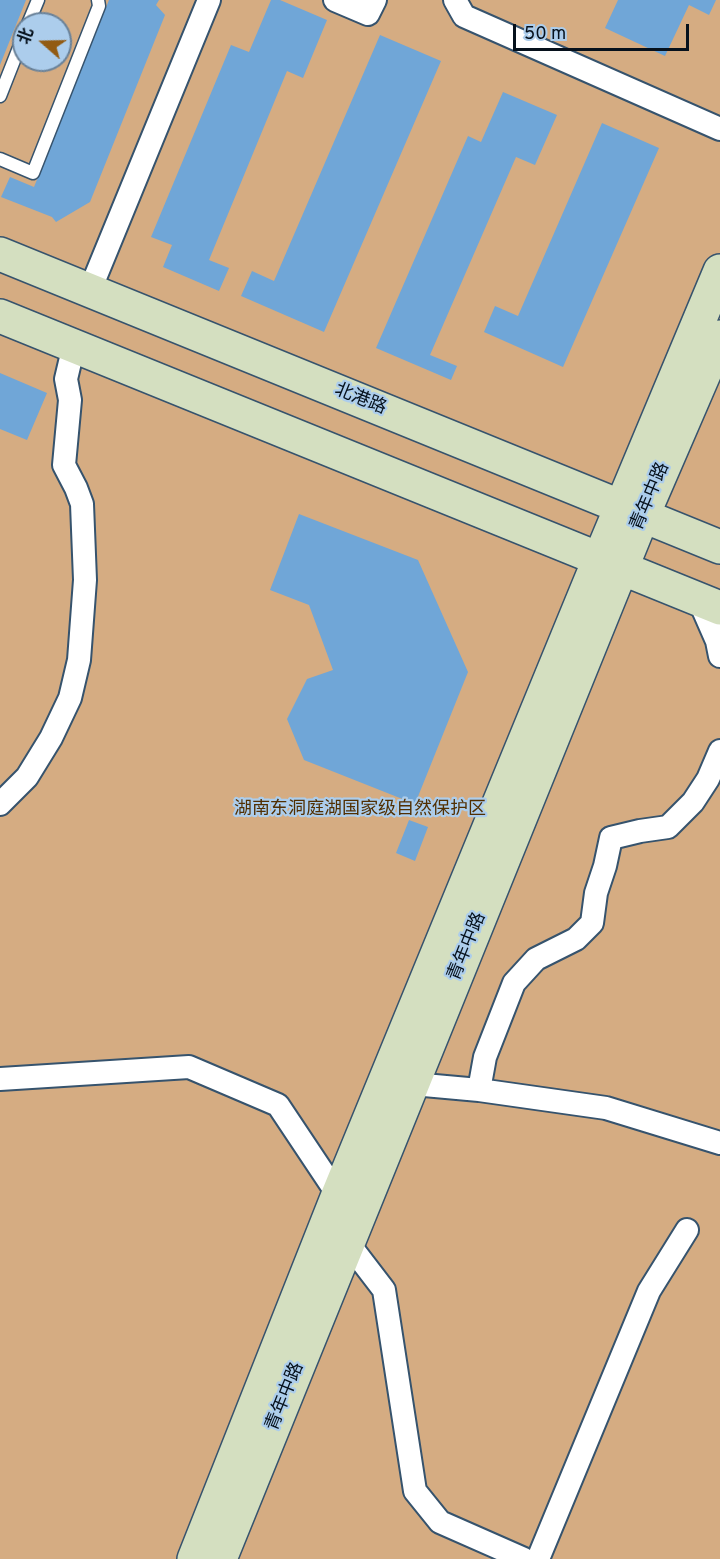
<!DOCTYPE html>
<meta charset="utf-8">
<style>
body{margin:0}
#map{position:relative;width:720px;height:1559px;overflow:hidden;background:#accdec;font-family:Overpass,"Noto Sans SC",sans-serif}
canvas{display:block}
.north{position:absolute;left:12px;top:12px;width:60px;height:60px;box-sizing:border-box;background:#accdec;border:2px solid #6a8299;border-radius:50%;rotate:290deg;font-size:16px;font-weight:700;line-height:24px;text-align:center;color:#06111c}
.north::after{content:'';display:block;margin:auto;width:21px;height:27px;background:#925b13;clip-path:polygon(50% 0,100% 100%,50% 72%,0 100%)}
.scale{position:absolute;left:513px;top:24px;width:176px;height:27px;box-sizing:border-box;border:3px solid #06111c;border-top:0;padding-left:8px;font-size:18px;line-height:21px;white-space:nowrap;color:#06111c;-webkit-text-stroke:4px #accdec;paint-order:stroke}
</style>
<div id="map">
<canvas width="720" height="1559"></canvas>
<div class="north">北</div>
<div class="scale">50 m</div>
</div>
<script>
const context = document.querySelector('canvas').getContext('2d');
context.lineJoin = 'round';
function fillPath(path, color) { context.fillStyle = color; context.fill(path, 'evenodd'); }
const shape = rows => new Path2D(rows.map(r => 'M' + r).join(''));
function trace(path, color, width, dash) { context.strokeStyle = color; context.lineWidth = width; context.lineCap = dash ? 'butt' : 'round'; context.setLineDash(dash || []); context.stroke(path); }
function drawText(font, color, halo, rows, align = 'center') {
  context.font = font + ' Overpass,"Noto Sans SC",sans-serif'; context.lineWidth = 4.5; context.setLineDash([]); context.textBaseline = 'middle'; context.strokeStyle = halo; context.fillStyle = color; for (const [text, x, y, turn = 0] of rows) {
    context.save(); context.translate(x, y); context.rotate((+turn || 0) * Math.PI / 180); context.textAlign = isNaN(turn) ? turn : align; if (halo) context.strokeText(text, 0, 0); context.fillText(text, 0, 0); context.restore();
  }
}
fillPath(shape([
 [0,0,720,0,720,1559,0,1559],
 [24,24,60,24,60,60,24,60]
]), '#d5ac82');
fillPath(shape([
 [0,0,26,0,0,65],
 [109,0,159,0,156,5,165,15,90,202,56,222,52,217,1,197,10,177,34,187],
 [271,0,280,0,327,20,303,78,287,71,209,260,229,268,219,291,163,267,172,245,151,237,231,45,249,52],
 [618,0,716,0,709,15,689,5,665,56,605,28],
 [380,35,441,61,324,332,241,296,252,271,274,281],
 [503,92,557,115,535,165,516,157,430,355,457,366,451,380,376,348,468,136,481,142],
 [602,123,659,148,563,367,484,332,495,306,518,316],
 [0,373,47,393,27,440,0,429],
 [299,514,418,560,468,672,415,804,304,760,287,719,307,679,333,670,309,605,270,590],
 [409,820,428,827,415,861,396,853]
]), '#70a6d7');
const service = shape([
 [28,24,38,0],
 [0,96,24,35],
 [0,159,33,173,99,6,98,0]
]);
const minor = shape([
 [335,0,368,14,375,0],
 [455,0,464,16,720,129],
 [90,290,209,0],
 [699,600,717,641,720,656],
 [0,804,27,777,51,738,70,698,79,660,85,580,82,504,76,488,64,465,70,400,66,379,70,362,78,347],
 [0,1079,189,1067,278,1105,338,1195],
 [413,1084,479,1090,606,1108,720,1143],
 [479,1090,485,1057,514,983,536,959,576,939,592,923,596,893,605,866,611,838,640,831,668,827,693,802,708,779,720,751],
 [348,1243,384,1290,415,1491,440,1522,524,1559],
 [538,1559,649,1291,687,1230]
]);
const secondary = shape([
 [0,254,720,547],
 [0,316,720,608],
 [194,1559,338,1195,599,560,720,271],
 [220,1559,643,515,720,337]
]);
trace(service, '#36536d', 15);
trace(minor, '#36536d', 26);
trace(secondary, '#36536d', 36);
trace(service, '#fff', 12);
trace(minor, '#fff', 22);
trace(secondary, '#d4dfc0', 33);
drawText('18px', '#06111c', '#accdec', [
 ["北港路",360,400,22],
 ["青年中路",651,497,-67],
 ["青年中路",468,947,-68],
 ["青年中路",286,1397,-68]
]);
drawText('18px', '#512f02', '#accdec', [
 ["湖南东洞庭湖国家级自然保护区",360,810]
]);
</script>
